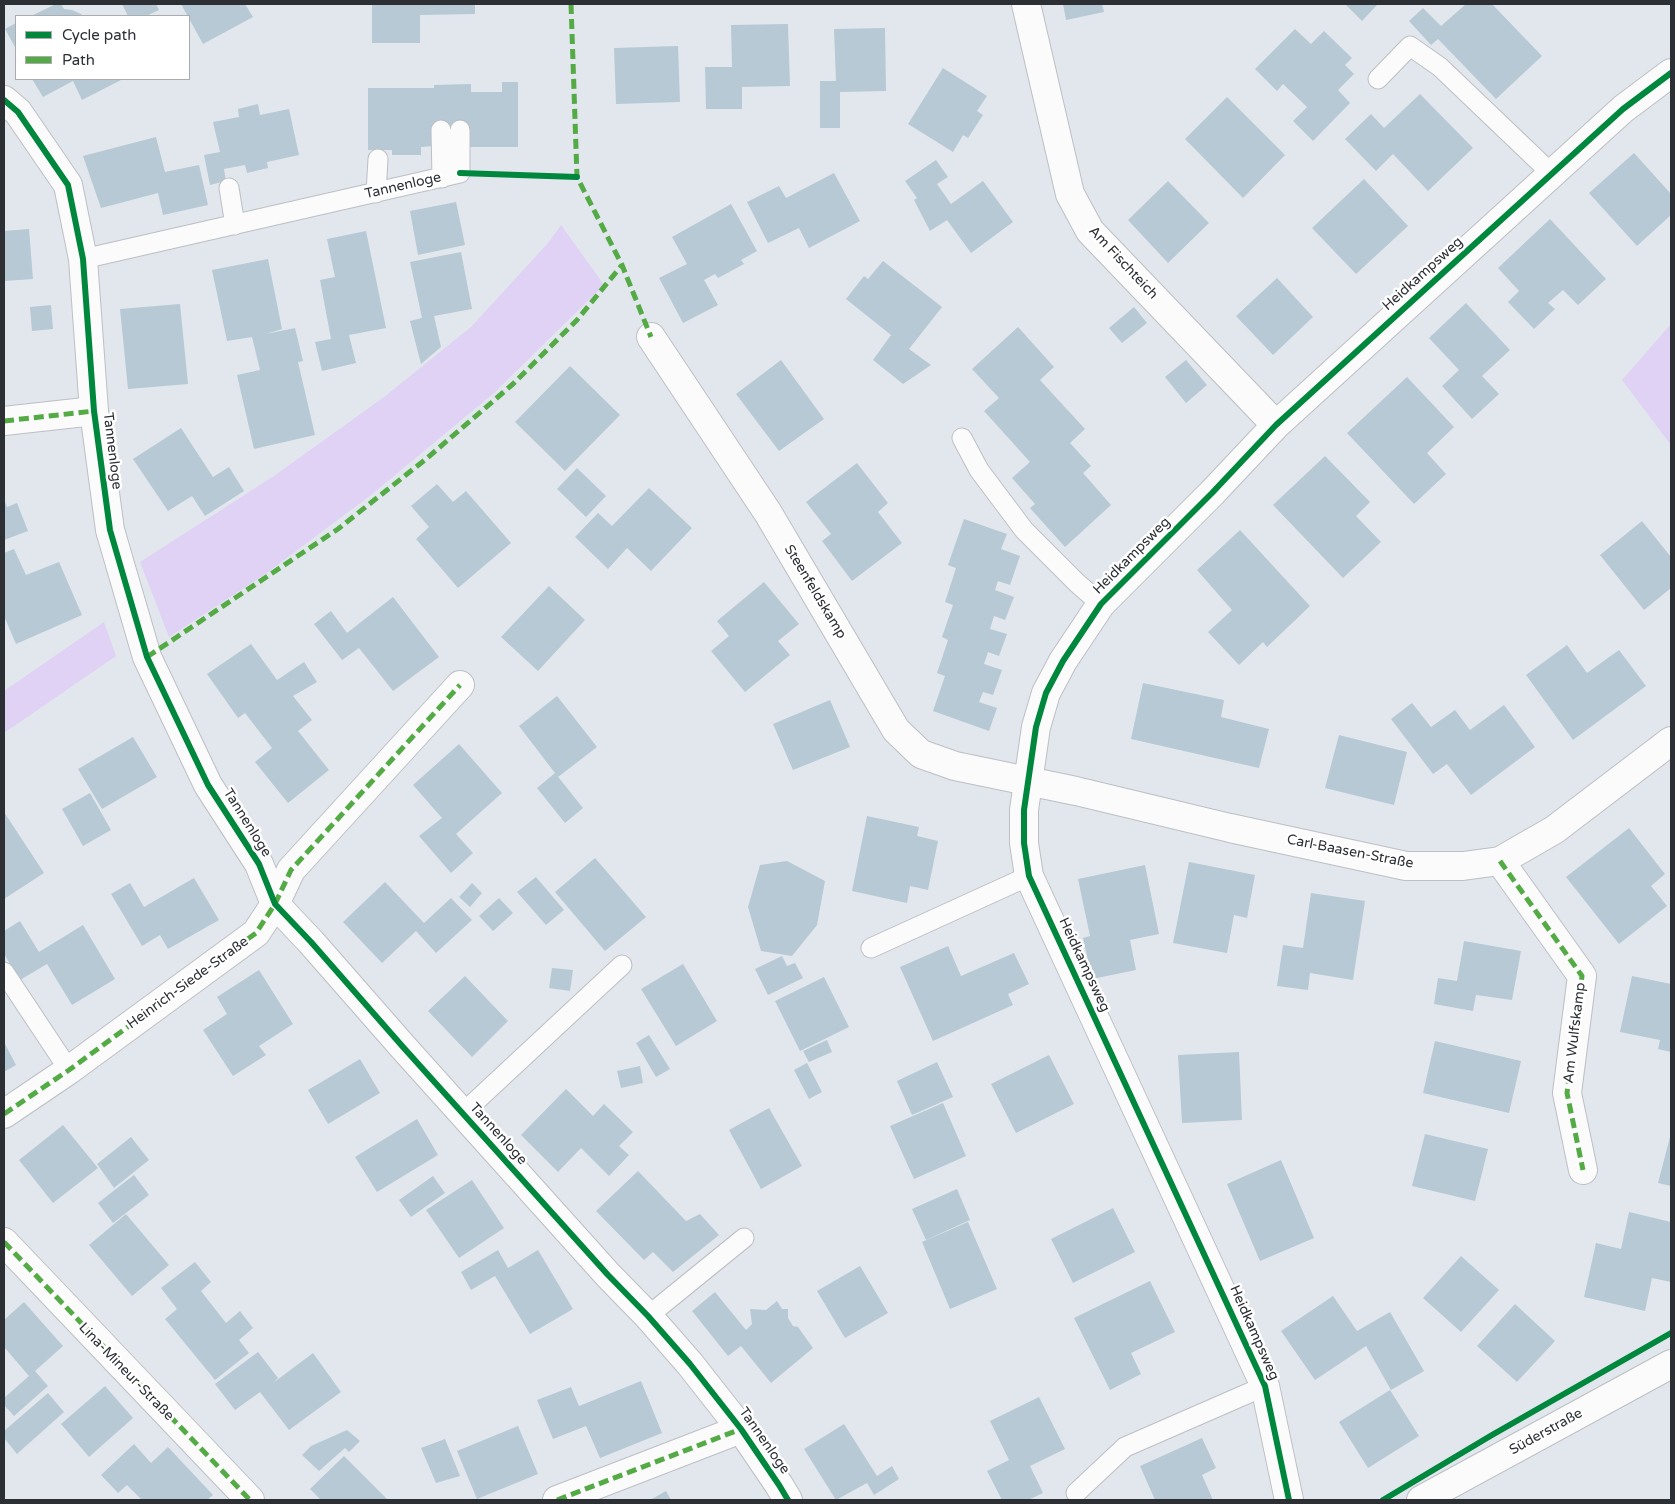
<!DOCTYPE html>
<meta charset="utf-8">
<style>
body{margin:0}
#map{position:relative;width:1675px;height:1504px;overflow:hidden;background:#e2e7ed;font-family:"Varela Round",sans-serif}
canvas{display:block}
.frame{position:absolute;inset:0;border:5px solid #2c2f34;pointer-events:none}
.legend{position:absolute;left:15px;top:15px;width:175px;height:65px;box-sizing:border-box;background:#fff;border:1px solid #abacae;margin:0;padding:6px 9px;list-style:none;font-size:15px;color:#2c2f34}
.legend li{display:flex;align-items:center;gap:10px;height:25px}
.legend b{width:25px;border:1px solid #abacae}
</style>
<div id="map">
<canvas width="1675" height="1504"></canvas>
<div class="frame"></div>
<ul class="legend">
<li><b style="height:6px;background:#00873e"></b>Cycle path</li>
<li><b style="height:6px;background:#54ab45"></b>Path</li>
</ul>
</div>
<script>
const context = document.querySelector('canvas').getContext('2d');
context.lineJoin = 'round';
function fillPath(path, color) { context.fillStyle = color; context.fill(path, 'evenodd'); }
const shape = rows => new Path2D(rows.map(r => 'M' + r).join(''));
function trace(path, color, width, dash) { context.strokeStyle = color; context.lineWidth = width; context.lineCap = dash ? 'butt' : 'round'; context.setLineDash(dash || []); context.stroke(path); }
function drawText(font, color, halo, rows, align = 'center') {
  context.font = font + ' "Varela Round",sans-serif'; context.lineWidth = 5; context.setLineDash([]); context.textBaseline = 'middle'; context.strokeStyle = halo; context.fillStyle = color; for (const [text, x, y, turn = 0] of rows) {
    context.save(); context.translate(x, y); context.rotate((+turn || 0) * Math.PI / 180); context.textAlign = isNaN(turn) ? turn : align; if (halo) context.strokeText(text, 0, 0); context.fillText(text, 0, 0); context.restore();
  }
}
fillPath(shape([
 [561,225,604,285,494,393,371,495,264,575,169,637,140,562,274,476,384,397,471,327,548,243],
 [1671,324,1671,445,1622,380],
 [104,622,116,656,4,733,4,691]
]), '#dfd2f4');
fillPath(shape([
 [56,4,61,4,64,9,72,10,81,14,82,16,31,16],
 [122,4,156,4,159,10,146,16,128,16],
 [181,4,245,4,253,17,203,44],
 [372,4,475,4,475,14,420,15,420,43,372,43],
 [1063,4,1102,4,1104,12,1066,20],
 [1345,4,1378,4,1362,21],
 [1466,4,1492,4,1542,56,1496,99,1438,39,1431,45,1409,21,1423,8,1441,26],
 [16,23,16,49,5,29],
 [788,24,790,86,742,87,742,109,706,109,705,67,732,67,731,25],
 [885,28,886,91,840,92,840,128,820,128,820,81,836,81,834,29],
 [1295,29,1311,44,1324,31,1352,58,1345,65,1354,74,1338,90,1350,103,1313,141,1293,121,1307,107,1283,84,1277,91,1255,69],
 [678,46,680,102,616,104,614,48],
 [943,68,987,96,977,111,983,115,968,138,963,135,953,152,908,124],
 [32,79,123,79,82,100,73,81,43,97],
 [502,82,518,82,518,147,469,147,469,130,433,130,433,146,421,147,421,155,392,155,392,150,368,150,368,88,434,88,434,85,471,84,471,92,502,92],
 [1420,94,1473,148,1428,191,1393,154,1376,171,1345,139,1371,114,1384,128],
 [1227,97,1285,155,1243,198,1185,139],
 [258,104,260,115,289,109,299,155,267,162,268,168,247,173,245,165,224,169,226,181,210,185,204,155,220,152,213,122,239,117,238,109],
 [156,137,165,172,199,165,208,205,163,215,158,193,101,208,83,156],
 [1634,153,1671,194,1671,215,1637,246,1589,193],
 [936,160,948,177,937,184,951,204,983,181,1013,222,971,253,947,220,930,231,914,200,917,198,905,181],
 [834,173,860,221,809,248,799,228,768,243,747,202,779,186,786,198],
 [1364,179,1408,226,1356,274,1312,228],
 [1168,181,1209,223,1168,263,1128,220],
 [456,202,465,245,418,255,410,211],
 [731,204,757,251,741,260,744,264,718,278,715,274,704,280,718,305,683,323,659,278,687,264,672,237],
 [1550,219,1606,279,1578,305,1563,290,1548,303,1555,309,1534,329,1508,302,1519,291,1498,268],
 [29,229,33,279,4,281,4,231],
 [366,231,386,328,349,335,356,363,322,371,315,342,331,339,320,280,335,277,327,239],
 [461,252,472,309,434,316,441,347,421,364,410,321,422,318,410,262],
 [268,259,282,329,266,334,295,328,303,361,298,362,315,435,254,449,237,375,260,370,252,337,227,341,212,270],
 [883,261,942,307,909,349,931,365,903,384,873,360,891,335,846,299,864,276,868,279],
 [1277,278,1313,317,1273,355,1236,316],
 [1466,303,1510,350,1482,376,1499,394,1472,419,1442,386,1459,370,1429,338],
 [180,304,188,384,128,389,120,309],
 [51,305,53,329,32,331,30,307],
 [1134,307,1147,323,1122,343,1109,328],
 [1018,327,1054,367,1040,380,1085,429,1070,443,1091,466,1083,473,1111,505,1065,547,1030,508,1035,504,1012,478,1030,462,984,411,999,398,972,369],
 [781,360,824,419,779,451,736,394],
 [1186,360,1207,385,1186,403,1165,377],
 [570,366,620,415,565,471,515,422],
 [1407,377,1454,427,1427,453,1446,474,1414,504,1347,433],
 [181,428,213,477,229,467,244,491,205,516,192,496,168,511,133,459],
 [1325,456,1370,502,1356,516,1381,542,1343,578,1273,505],
 [857,463,888,503,878,512,902,543,852,581,822,541,831,534,806,502],
 [577,468,606,496,586,517,557,489],
 [437,484,453,502,466,491,511,543,458,588,416,539,429,527,411,506],
 [649,488,692,528,651,571,627,548,608,569,575,537,598,513,612,526],
 [4,500,7,507,17,503,28,531,4,540],
 [964,519,1007,534,1001,549,1020,556,1010,585,998,581,995,590,1014,597,1005,620,994,616,990,629,1007,634,999,656,988,652,984,664,1002,670,993,695,983,692,979,702,997,708,989,731,933,711,945,676,937,673,948,640,942,637,953,605,945,602,956,568,948,565],
 [1642,521,1671,557,1671,588,1644,610,1600,555],
 [1240,530,1310,606,1267,647,1263,642,1239,665,1208,632,1232,610,1197,570],
 [14,549,26,575,59,562,82,615,16,644,4,616,4,553],
 [764,582,799,624,778,641,790,655,745,692,711,651,729,636,717,621],
 [549,586,585,620,538,671,501,637],
 [393,597,439,657,393,691,359,648,342,660,314,624,331,611,347,633],
 [251,644,277,680,304,662,317,682,293,696,312,720,298,731,329,770,288,803,255,762,272,748,245,713,238,718,207,674],
 [1567,645,1587,673,1619,650,1646,686,1573,740,1526,675],
 [1143,683,1224,700,1221,717,1269,729,1259,768,1131,739],
 [557,696,597,747,558,777,519,726],
 [830,700,850,747,793,770,773,724],
 [1412,703,1431,727,1455,710,1470,730,1504,705,1535,747,1471,795,1447,764,1433,774,1391,719],
 [1339,735,1407,752,1394,805,1325,788],
 [133,737,157,777,102,809,78,769],
 [459,744,502,793,456,834,473,853,451,873,419,836,442,818,413,785],
 [555,773,583,808,565,823,537,788],
 [90,793,111,830,83,846,62,809],
 [4,812,44,873,4,899],
 [867,816,919,827,917,836,938,841,928,890,910,886,907,903,852,891],
 [1629,828,1665,874,1651,886,1667,906,1619,944,1566,877],
 [595,858,646,917,605,951,555,892],
 [787,861,825,881,817,925,792,956,761,951,748,907,760,865],
 [1189,862,1255,875,1247,918,1234,915,1227,953,1173,943],
 [1145,865,1159,934,1130,940,1136,970,1092,979,1083,938,1090,936,1078,879],
 [536,877,564,910,546,925,517,892],
 [194,878,219,920,168,949,160,935,142,946,111,894,130,883,144,907],
 [385,882,424,923,451,898,472,920,436,953,416,931,382,963,343,922],
 [472,883,482,893,470,907,459,897],
 [1311,893,1365,901,1353,980,1310,973,1308,990,1277,986,1283,945,1303,948],
 [499,898,513,913,493,931,479,916],
 [20,921,39,952,83,925,115,979,72,1005,47,964,20,980,4,954,4,931],
 [1464,941,1521,951,1512,1000,1476,995,1473,1011,1434,1004,1438,978,1457,981],
 [948,946,961,976,1014,953,1029,984,1008,994,1013,1005,933,1041,900,967],
 [782,956,787,966,795,963,803,978,768,995,755,969],
 [683,964,717,1021,676,1046,641,989],
 [552,968,573,970,570,991,549,988],
 [259,970,293,1024,259,1046,266,1055,233,1076,203,1030,227,1014,217,997],
 [465,976,508,1021,472,1057,428,1011],
 [1632,976,1671,984,1671,1052,1658,1049,1660,1040,1620,1032],
 [824,977,849,1027,800,1051,775,1001],
 [649,1035,670,1069,656,1077,636,1043],
 [827,1040,832,1052,809,1062,803,1051],
 [1435,1041,1521,1061,1509,1113,1423,1093],
 [4,1042,16,1065,4,1072],
 [1239,1052,1242,1120,1182,1123,1178,1055],
 [1049,1055,1074,1104,1016,1133,991,1084],
 [360,1059,380,1093,328,1124,308,1090],
 [937,1062,953,1097,912,1115,897,1081],
 [807,1063,822,1092,809,1099,794,1070],
 [640,1066,643,1083,621,1088,617,1071],
 [566,1089,593,1116,604,1104,633,1132,619,1146,629,1155,609,1176,581,1148,558,1172,521,1135],
 [943,1103,966,1156,914,1179,890,1126],
 [769,1108,802,1166,761,1189,729,1130],
 [417,1119,438,1155,377,1192,355,1157],
 [63,1125,98,1168,53,1203,19,1160],
 [1671,1133,1671,1186,1658,1183],
 [1425,1134,1488,1149,1475,1201,1412,1186],
 [131,1137,149,1160,114,1188,97,1164],
 [1281,1160,1314,1238,1260,1261,1227,1184],
 [638,1171,686,1221,700,1214,719,1235,673,1272,653,1252,644,1260,596,1211],
 [134,1175,149,1195,113,1223,98,1203],
 [433,1176,445,1193,411,1217,399,1200],
 [472,1180,504,1228,459,1258,426,1210],
 [957,1189,970,1220,926,1240,912,1209],
 [1113,1208,1135,1252,1073,1283,1051,1239],
 [1629,1212,1671,1222,1671,1282,1652,1278,1645,1311,1584,1297,1596,1243,1621,1249],
 [126,1214,169,1265,132,1296,89,1245],
 [968,1222,997,1289,950,1309,922,1242],
 [498,1250,508,1268,538,1250,573,1309,530,1334,495,1276,471,1290,461,1272],
 [1461,1256,1499,1290,1461,1332,1423,1298],
 [195,1262,211,1282,201,1291,226,1323,240,1311,253,1328,239,1340,249,1353,215,1380,165,1319,177,1309,161,1288],
 [860,1266,888,1313,845,1338,817,1291],
 [1150,1281,1175,1332,1131,1353,1141,1374,1110,1390,1074,1318],
 [715,1292,746,1330,752,1324,750,1309,766,1310,777,1301,782,1309,788,1309,788,1318,793,1326,798,1327,813,1348,771,1383,741,1346,728,1356,692,1311],
 [1333,1296,1357,1331,1390,1312,1424,1371,1391,1390,1366,1346,1315,1380,1281,1331],
 [24,1302,63,1346,35,1371,48,1386,14,1416,4,1405,4,1398,29,1376,4,1347,4,1320],
 [1515,1304,1555,1341,1517,1382,1477,1346],
 [258,1352,278,1378,273,1383,313,1353,341,1392,289,1430,260,1392,235,1410,215,1384],
 [641,1381,662,1433,600,1458,586,1426,553,1439,537,1400,571,1387,579,1406],
 [105,1386,133,1418,89,1457,61,1424],
 [1390,1390,1419,1436,1368,1468,1339,1422],
 [48,1393,64,1412,17,1454,4,1438,4,1431],
 [1039,1397,1065,1449,1030,1466,1043,1493,1028,1500,1002,1500,987,1471,1009,1460,990,1421],
 [844,1424,877,1476,892,1466,899,1479,874,1495,867,1483,836,1500,804,1449],
 [518,1426,538,1474,477,1499,457,1451],
 [347,1430,360,1441,349,1452,345,1448,319,1471,302,1455,311,1446],
 [1202,1438,1216,1468,1202,1475,1213,1500,1155,1500,1140,1466],
 [445,1439,460,1476,436,1483,421,1448],
 [134,1444,151,1463,168,1447,213,1495,207,1500,142,1500,127,1485,118,1493,101,1475],
 [344,1456,388,1500,321,1500,310,1489],
 [666,1491,671,1500,650,1500]
]), '#b6c9d4');
const service = shape([
 [1378,79,1410,46,1440,67,1552,174],
 [441,130,442,178],
 [229,188,235,225],
 [376,193,378,159],
 [83,259,460,173,460,130],
 [962,438,979,470,1024,530,1077,583,1101,604],
 [871,948,1029,876],
 [4,972,69,1070],
 [463,1113,622,965],
 [648,1316,744,1238],
 [1076,1493,1125,1447,1265,1386]
]);
const minor = shape([
 [1026,4,1070,194,1090,231,1276,425],
 [4,100,18,112,68,185,83,259,94,411,110,530,147,657,208,785,259,864,275,904,311,942,403,1047,608,1275,648,1316,690,1364,741,1429,779,1485,788,1500],
 [651,337,768,513,896,730,921,754,955,766,1076,791,1230,828,1406,866,1463,866,1500,861,1554,830,1671,741],
 [4,421,94,411],
 [1500,861,1582,976,1567,1093,1583,1170],
 [4,1114,69,1070,256,933,275,904,291,870,460,685],
 [4,1242,250,1500],
 [557,1500,741,1429],
 [1289,1500,1265,1386,1029,876,1024,843,1024,810,1036,727,1046,693,1063,661,1101,604,1212,493,1276,425,1623,109,1671,73],
 [1421,1500,1671,1364]
]);
trace(service, '#bcbfc4', 21);
trace(minor, '#bcbfc4', 30);
trace(service, '#fbfbfc', 19);
trace(minor, '#fbfbfc', 28);
trace(shape([
 [571,4,577,177,622,265,651,337],
 [4,421,94,411],
 [147,657,338,529,426,459,513,384,577,320,622,265],
 [1500,861,1582,976,1567,1093,1583,1170],
 [4,1114,69,1070,256,933,275,904,291,870,460,685],
 [4,1242,250,1500],
 [557,1500,741,1429]
]), '#54ab45', 5, [10, 5]);
trace(shape([
 [4,100,18,112,68,185,83,259,94,411,110,530,147,657,208,785,259,864,275,904,311,942,403,1047,608,1275,648,1316,690,1364,741,1429,779,1485,788,1500],
 [460,173,577,177],
 [1289,1500,1265,1386,1029,876,1024,843,1024,810,1036,727,1046,693,1063,661,1101,604,1212,493,1276,425,1623,109,1671,73],
 [1383,1500,1492,1435,1671,1333]
]), '#00873e', 6);
drawText('14px', '#2c2f34', '#fff', [
 ["Tannenloge",403,186,-13],
 ["Am Fischteich",1123,263,47],
 ["Heidkampsweg",1423,274,-42],
 ["Tannenloge",112,451,83],
 ["Heidkampsweg",1132,556,-45],
 ["Steenfeldskamp",815,592,59],
 ["Tannenloge",247,823,58],
 ["Carl-Baasen-Straße",1350,852,11],
 ["Heidkampsweg",1084,965,65],
 ["Heinrich-Siede-Straße",188,983,-36],
 ["Am Wulfskamp",1575,1033,-83],
 ["Tannenloge",498,1134,48],
 ["Heidkampsweg",1254,1333,66],
 ["Lina-Mineur-Straße",126,1372,46],
 ["Süderstraße",1546,1432,-29],
 ["Tannenloge",764,1441,55]
]);
</script>
